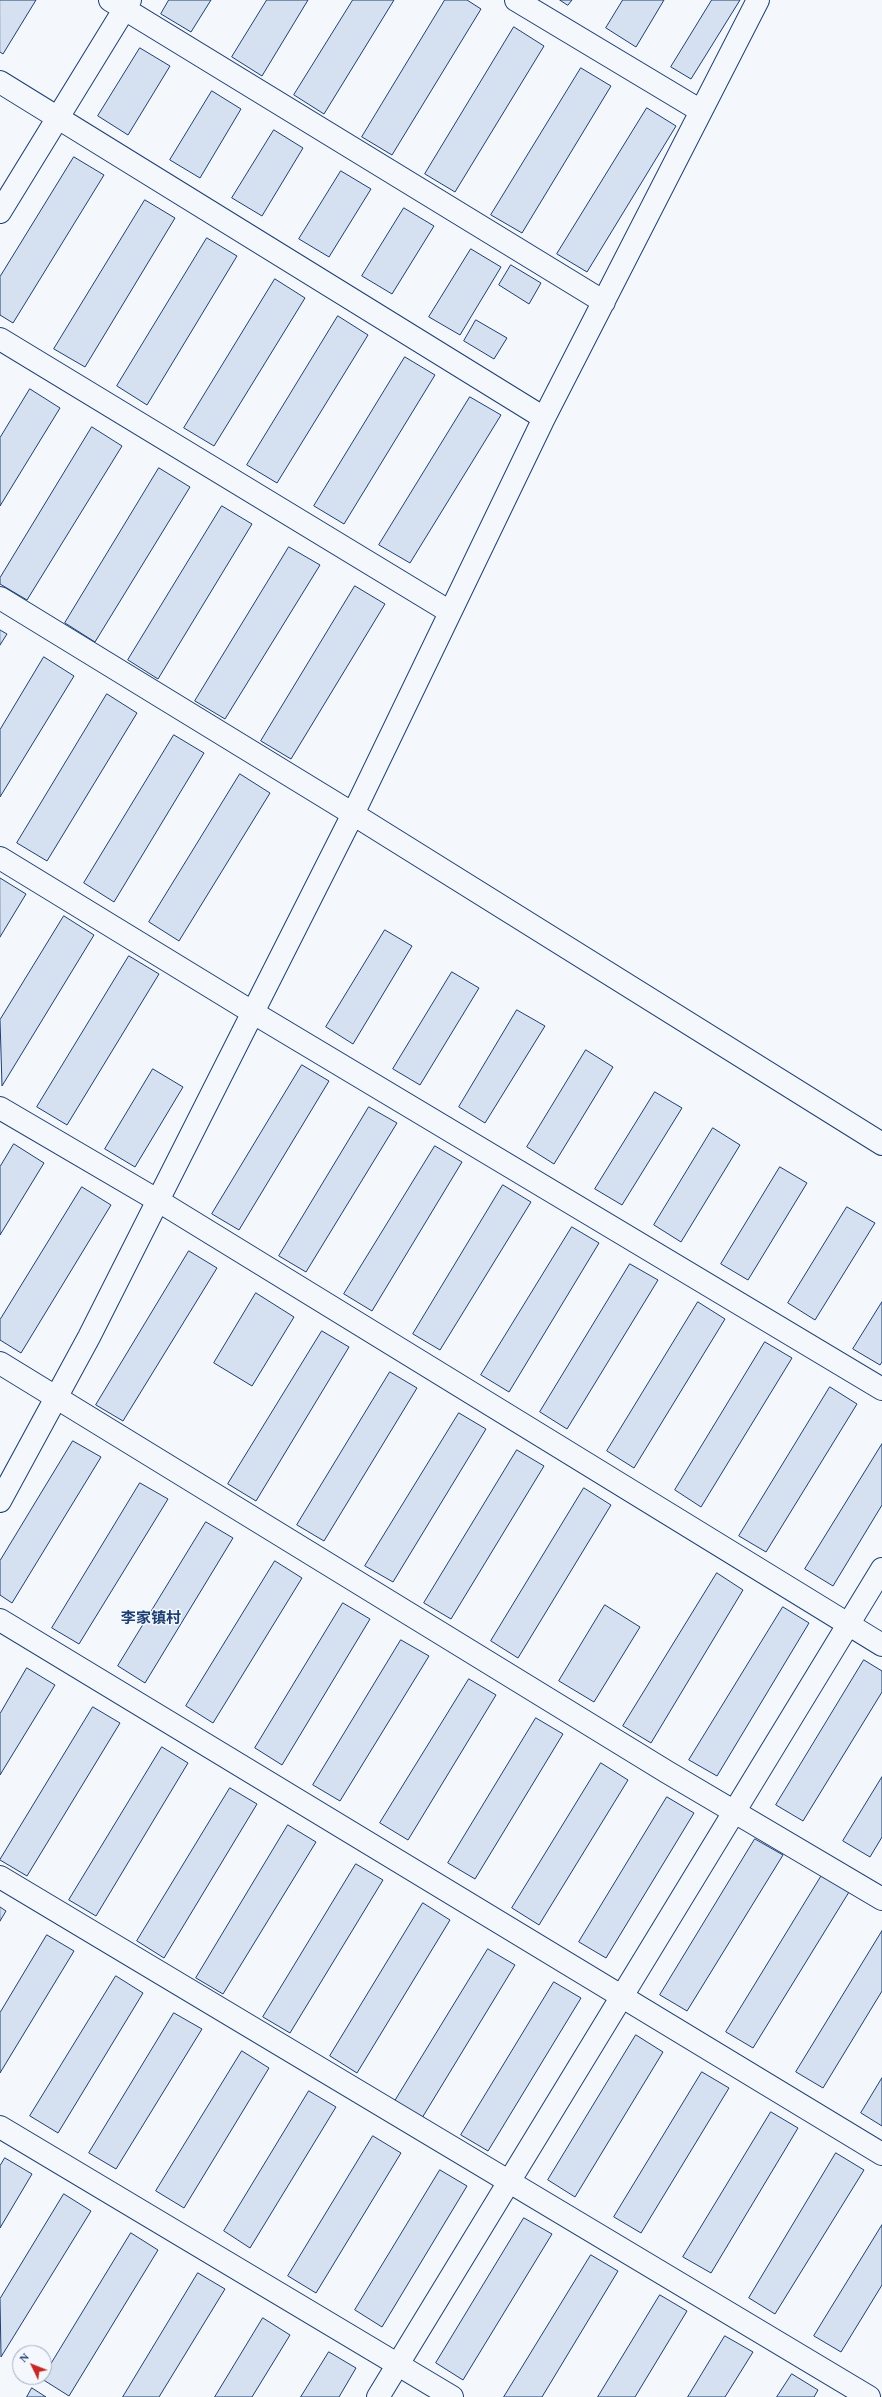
<!DOCTYPE html>
<meta charset="utf-8">
<style>
body{margin:0}
#map{position:relative;width:882px;height:2397px;overflow:hidden;background:#f4f7fb;font-family:Georgia,serif}
canvas{display:block}
.north{position:absolute;left:12px;top:2345px;width:40px;height:40px;box-sizing:border-box;background:#f4f7fb;border:1px solid #9eadc5;border-radius:50%;rotate:313deg;font-size:11px;font-weight:700;line-height:16px;text-align:center;color:#1d3f73}
.north::after{content:'';display:block;margin:auto;width:14px;height:18px;background:#c62828;clip-path:polygon(50% 0,100% 100%,50% 72%,0 100%)}
</style>
<div id="map">
<canvas width="882" height="2397"></canvas>
<div class="north">N</div>
</div>
<script>
const g = document.querySelector('canvas').getContext('2d');
g.lineJoin = 'round';
function fillPath(path, color) { g.fillStyle = color; g.fill(path, 'evenodd'); }
function trace(path, color, width, dash) { g.strokeStyle = color; g.lineWidth = width; g.lineCap = dash ? 'butt' : 'round'; g.setLineDash(dash || []); g.stroke(path); }
function drawText(font, color, halo, rows, align = 'center') {
  g.font = font + ' Georgia,"Noto Sans SC",serif'; g.lineWidth = 3; g.setLineDash([]); g.textBaseline = 'middle'; g.strokeStyle = halo; g.fillStyle = color; for (const [text, x, y, turn = 0] of rows) {
    g.save(); g.translate(x, y); g.rotate((+turn || 0) * Math.PI / 180); g.textAlign = isNaN(turn) ? turn : align; if (halo) g.strokeText(text, 0, 0); g.fillText(text, 0, 0); g.restore();
  }
}
const building = new Path2D(`
 M0,0H36L3,54L0,52Z
 M169,0H211L191,32L161,14Z
 M267,0H308L262,76L232,57Z
 M353,0H394L324,114L294,95Z
 M445,0H467L481,9L392,155L362,137Z
 M560,0H572L568,5Z
 M623,0H664L636,47L606,28Z
 M712,0H740L691,79L671,67Z
 M514,27L544,46L455,192L425,174Z
 M140,48L170,66L128,135L98,116Z
 M581,68L611,86L522,233L491,215Z
 M212,91L241,109L200,178L170,160Z
 M647,108L676,126L587,272L557,254Z
 M274,130L303,148L262,216L232,198Z
 M74,157L104,175L13,323L0,315V277Z
 M341,171L371,189L329,257L299,239Z
 M145,200L175,218L85,367L54,349Z
 M404,208L434,226L392,294L362,276Z
 M207,238L237,256L147,405L117,386Z
 M471,249L501,267L460,335L429,317Z
 M511,265L541,283L529,304L499,285Z
 M275,279L305,298L214,446L184,428Z
 M338,316L368,335L277,483L247,465Z
 M476,320L507,338L494,359L464,341Z
 M405,357L435,375L344,524L314,506Z
 M30,389L60,408L0,506V438Z
 M470,397L501,415L410,563L379,545Z
 M92,427L122,446L27,600L0,584V578Z
 M159,468L190,487L95,642L65,623Z
 M222,506L252,524L158,679L128,660Z
 M289,547L320,565L225,719L195,701Z
 M355,586L385,604L291,759L261,741Z
 M0,630L7,634L0,645Z
 M44,657L74,676L0,797V730Z
 M107,694L137,713L47,861L17,843Z
 M174,735L204,753L114,902L84,883Z
 M240,774L270,793L179,941L149,922Z
 M0,878L26,894L0,937Z
 M64,916L94,935L2,1086L0,1020Z
 M385,930L412,946L353,1044L326,1027Z
 M129,956L159,974L67,1125L37,1107Z
 M452,972L479,988L420,1085L393,1069Z
 M517,1010L545,1026L485,1123L459,1107Z
 M586,1050L613,1067L554,1164L527,1147Z
 M302,1065L329,1081L239,1230L212,1214Z
 M153,1069L183,1087L135,1167L105,1149Z
 M655,1092L682,1108L622,1205L595,1189Z
 M369,1107L397,1123L306,1272L279,1256Z
 M713,1128L740,1145L681,1242L654,1225Z
 M14,1144L44,1163L0,1235V1167Z
 M435,1146L462,1162L372,1311L344,1294Z
 M780,1167L807,1183L748,1280L721,1264Z
 M503,1185L531,1202L440,1350L413,1334Z
 M82,1187L111,1205L21,1353L0,1340V1320Z
 M847,1207L875,1223L815,1320L788,1303Z
 M572,1227L599,1243L509,1392L481,1375Z
 M189,1251L217,1268L123,1421L96,1405Z
 M630,1264L658,1280L567,1429L540,1412Z
 M256,1293L294,1317L252,1386L214,1363Z
 M698,1302L725,1319L634,1468L607,1451Z
 M882,1302V1362L880,1365L853,1349Z
 M322,1331L349,1347L256,1501L228,1484Z
 M765,1342L792,1358L701,1507L675,1490Z
 M390,1372L417,1388L324,1541L297,1525Z
 M830,1387L857,1404L766,1552L739,1536Z
 M459,1413L486,1429L393,1582L365,1566Z
 M73,1441L101,1457L12,1603L0,1595V1561Z
 M882,1444V1505L833,1586L805,1569Z
 M517,1450L544,1466L451,1619L424,1603Z
 M140,1483L168,1499L79,1644L52,1628Z
 M584,1488L611,1505L518,1658L491,1641Z
 M206,1522L233,1538L145,1683L118,1666Z
 M275,1561L302,1578L213,1723L186,1706Z
 M717,1573L743,1590L651,1743L623,1726Z
 M343,1603L370,1619L282,1765L255,1748Z
 M605,1605L640,1627L594,1702L559,1681Z
 M783,1607L809,1623L717,1776L689,1760Z
 M401,1640L429,1656L340,1801L313,1785Z
 M864,1660L882,1671V1692L803,1821L776,1805Z
 M27,1668L55,1685L0,1775V1714Z
 M469,1679L496,1695L408,1840L380,1823Z
 M93,1707L120,1723L27,1876L0,1860Z
 M536,1718L563,1734L475,1879L448,1863Z
 M162,1747L188,1763L96,1916L69,1900Z
 M601,1763L628,1780L539,1925L512,1908Z
 M882,1777V1837L870,1857L843,1841Z
 M230,1788L257,1804L164,1958L137,1941Z
 M667,1797L694,1813L606,1958L579,1942Z
 M288,1825L316,1842L223,1994L196,1978Z
 M755,1839L783,1855L687,2011L660,1995Z
 M356,1864L383,1880L290,2033L263,2017Z
 M822,1875L849,1892L753,2048L726,2032Z
 M423,1903L450,1920L357,2073L330,2056Z
 M0,1907L6,1911L0,1921Z
 M882,1931V1991L823,2088L796,2072Z
 M47,1935L74,1951L0,2073V2013Z
 M488,1949L515,1965L422,2118L395,2101Z
 M116,1976L143,1993L58,2133L30,2116Z
 M554,1982L581,1998L488,2151L461,2135Z
 M174,2013L202,2029L116,2169L89,2153Z
 M636,2035L663,2052L575,2197L548,2180Z
 M242,2051L269,2068L184,2208L156,2191Z
 M702,2072L729,2088L641,2233L614,2217Z
 M882,2078V2126L861,2113Z
 M309,2091L336,2107L250,2248L224,2231Z
 M771,2112L798,2128L711,2273L683,2257Z
 M373,2136L401,2153L316,2293L288,2276Z
 M836,2153L864,2170L775,2314L749,2298Z
 M5,2158L32,2174L0,2228V2166Z
 M440,2170L467,2186L382,2327L355,2310Z
 M64,2194L91,2211L1,2357L0,2299Z
 M524,2218L552,2234L463,2380L436,2363Z
 M882,2225V2285L841,2352L814,2336Z
 M131,2233L158,2250L69,2396L42,2379Z
 M591,2255L618,2271L542,2397H504Z
 M198,2273L225,2289L159,2397H123Z
 M660,2295L687,2311L635,2397H598Z
 M263,2318L290,2335L252,2397H215Z
 M725,2336L753,2352L725,2397H688Z
 M329,2352L356,2368L339,2397H301Z
 M792,2374L818,2390L814,2397H777Z
 M32,2388L46,2397H27Z`);
fillPath(building, '#d5e0f0');
trace(building, '#1d3f73', 1);
const minor = new Path2D(`
 M110,0L604,302
 M516,0L701,111
 M0,82L544,418
 M0,212L130,0
 M0,339L450,612
 M0,598L353,814L882,1144
 M0,858L252,1012L882,1389
 M0,1108L157,1200L882,1645
 M0,1363L667,1772L882,1899
 M0,1501L89,1337L353,814L544,418L758,0
 M0,1620L882,2154
 M0,1877L869,2397
 M0,2127L452,2397
 M378,2397L882,1569`);
trace(minor, '#1d3f73', 24);
trace(minor, '#f4f7fb', 22);
drawText('bold 15px', '#1d3f73', '#f4f7fb', [
 ["李家镇村",151,1617]
]);
</script>
